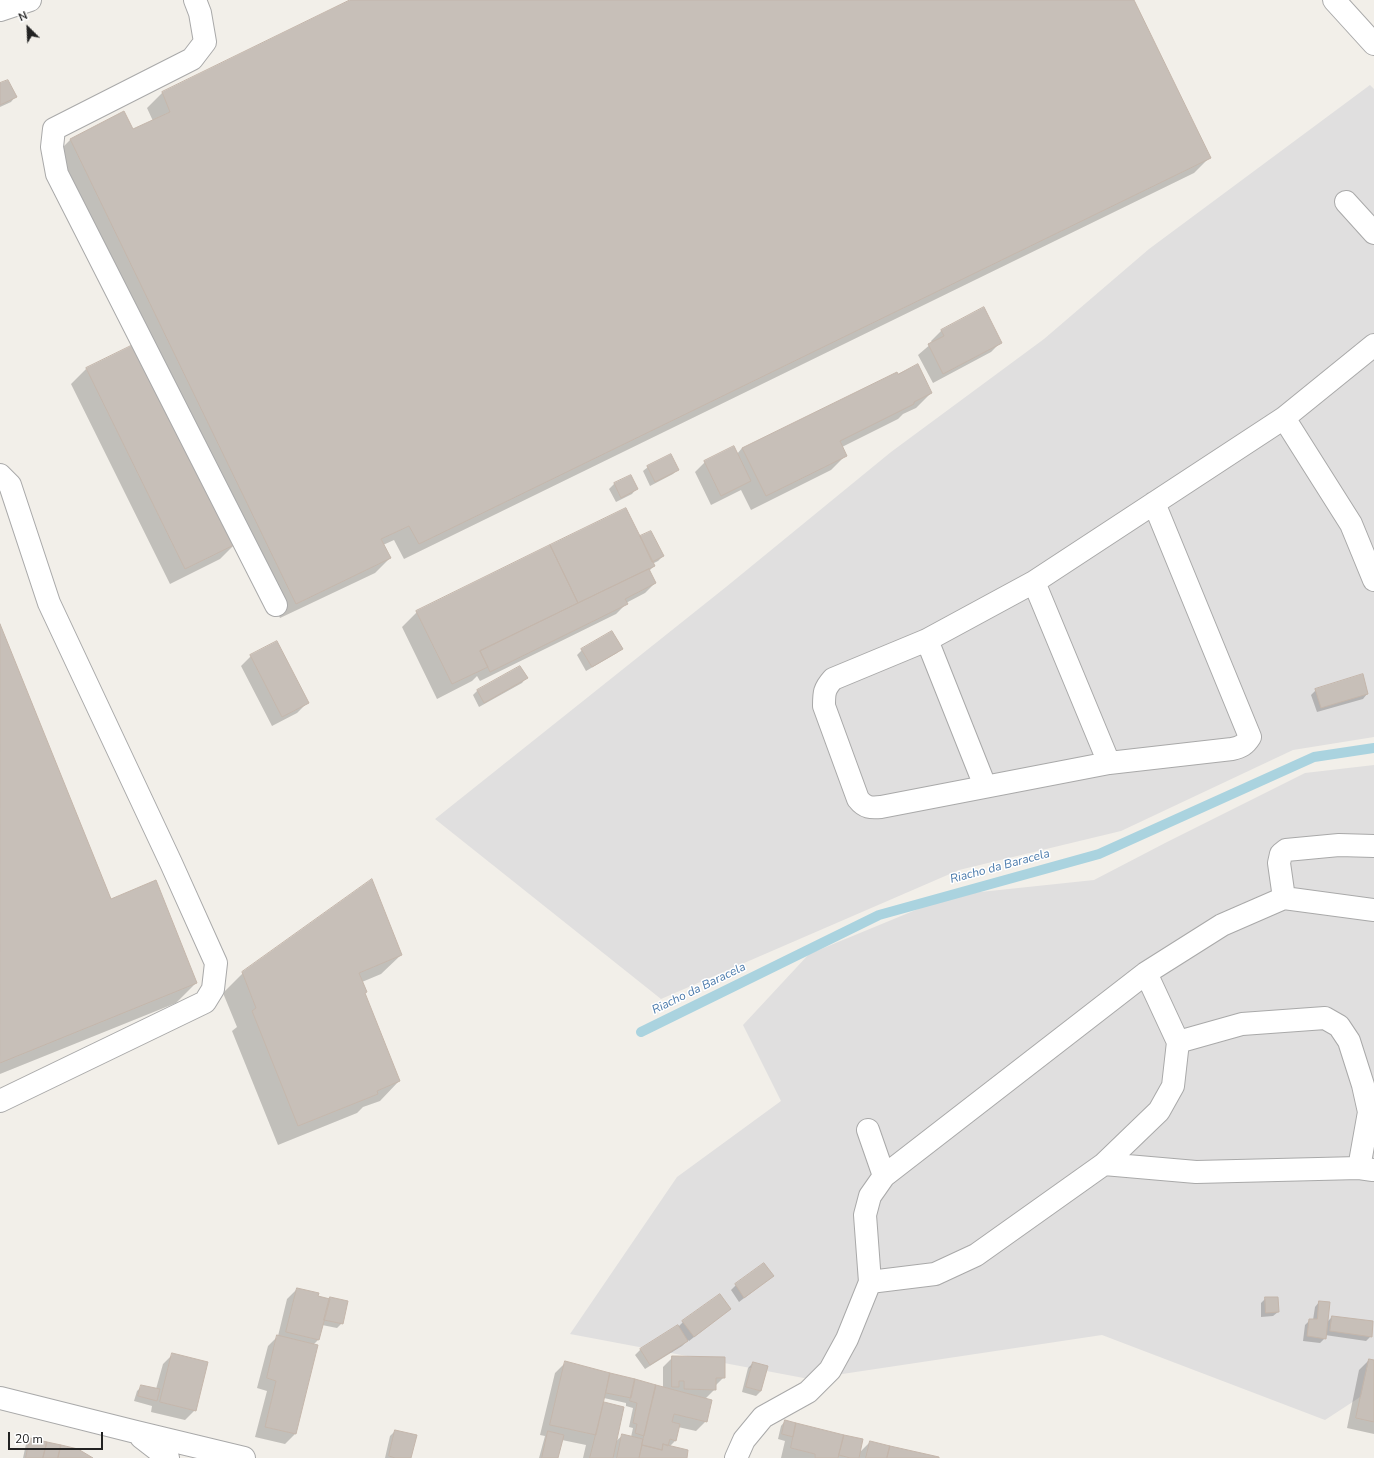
<!DOCTYPE html>
<style>
body{margin:0}
#map{position:relative;width:1374px;height:1458px;overflow:hidden;background:#f2efe9;font-family:"Nunito Sans",sans-serif}
canvas{display:block}
.north{position:absolute;left:8px;top:8px;width:40px;height:40px;-webkit-text-stroke:3px #fff;paint-order:stroke;rotate:336deg;font-size:11px;font-weight:700;line-height:16px;text-align:center;color:#222}
.north::after{content:'';display:block;margin:auto;width:14px;height:18px;background:#222;clip-path:polygon(50% 0,100% 100%,50% 72%,0 100%)}
.scale{position:absolute;left:8px;top:1432px;width:95px;height:18px;box-sizing:border-box;border:2px solid #222;border-top:0;padding-left:5px;font-size:12px;line-height:14px;white-space:nowrap;color:#222;-webkit-text-stroke:3px #fff;paint-order:stroke}
</style>
<div id="map">
<canvas width="1374" height="1458"></canvas>
<div class="north">N</div>
<div class="scale">20 m</div>
</div>
<script>
const g = document.querySelector('canvas').getContext('2d');
g.lineJoin = 'round';
function fillPath(path, color) { g.fillStyle = color; g.fill(path, 'evenodd'); }
function trace(path, color, width, dash) { g.strokeStyle = color; g.lineWidth = width; g.lineCap = dash ? 'butt' : 'round'; g.setLineDash(dash || []); g.stroke(path); }
function drawText(font, color, halo, rows, align = 'center') {
  g.font = font + ' "Nunito Sans",sans-serif'; g.lineWidth = 3; g.setLineDash([]); g.textBaseline = 'middle'; g.strokeStyle = halo; g.fillStyle = color; for (const [text, x, y, turn = 0] of rows) {
    g.save(); g.translate(x, y); g.rotate((+turn || 0) * Math.PI / 180); g.textAlign = isNaN(turn) ? turn : align; if (halo) g.strokeText(text, 0, 0); g.fillText(text, 0, 0); g.restore();
  }
}
fillPath(new Path2D(`
 M1370,85L1374,89V737L1293,750L1121,831L959,870L661,999L435,819L726,587L891,452L1044,339L1149,249Z
 M1374,765V1388L1325,1420L1102,1335L809,1379L570,1334L677,1177L781,1101L743,1025L809,954L952,895L1094,880L1167,842L1305,773Z`), '#e0dfdf');
fillPath(new Path2D(`
 M353,0H1133L1209,158L1194,173L404,559L394,540L383,545L390,558L375,573L280,618L55,155L70,140L132,130L153,121L147,108L162,93Z
 M0,85L15,97L11,102L0,107Z
 M983,309L1001,342L991,352L933,383L918,355L932,343L931,341L941,331Z
 M86,369L235,544L220,559L170,584L71,384Z
 M931,393L916,408L903,414L898,419L842,447L846,455L831,470L751,510L741,490L711,505L695,472L705,462L737,454L742,448Z
 M648,467L677,470L673,474L650,486L643,471Z
 M630,476L636,489L632,494L616,502L609,489L614,484Z
 M640,538L663,556L658,561L652,564L654,566L649,571L655,583L645,593L626,603V604L616,614L480,681L477,676L472,681L437,699L402,627L417,612Z
 M0,626L111,900L196,983L176,1003L0,1074Z
 M612,632L621,648L617,653L586,671L577,655L582,650Z
 M251,656L307,703L297,713L272,726L241,666Z
 M526,678L522,683L479,707L473,695L477,691Z
 M1316,690L1367,694L1363,699L1317,712L1311,695Z
 M401,955L381,974L362,982L364,994L399,1081L380,1101L363,1107L357,1113L278,1145L232,1031L237,1027L223,993L243,973Z
 M773,1276L739,1302L731,1290L736,1285Z
 M297,1289L316,1296L329,1299L330,1298L342,1323L337,1328L322,1325L318,1340L313,1345H317L295,1434L285,1444L255,1437L267,1391L257,1388L268,1346L278,1336L287,1299Z
 M1266,1298L1278,1312L1273,1316L1261,1317V1303Z
 M1319,1302L1326,1323L1332,1317L1371,1336L1366,1341L1325,1335V1338L1320,1343L1303,1341L1305,1325L1310,1320H1313L1315,1307Z
 M730,1309L689,1341L688,1340L682,1346L645,1369L635,1355L640,1350L678,1327L683,1322Z
 M173,1354L195,1410L185,1420L151,1412L152,1406L134,1401L137,1391L142,1386L156,1389L163,1364Z
 M673,1357L724,1377L715,1386V1389L705,1399L706,1421L696,1431L678,1427L675,1441L669,1447L686,1458H583L586,1445L562,1440L557,1458H539L545,1436L540,1435L555,1373L565,1363L654,1386L653,1389L656,1386L663,1388V1367ZM604,1398L626,1403V1406L633,1408L629,1427L633,1428L631,1437L623,1435L615,1442L623,1408L602,1403Z
 M1369,1360L1374,1361V1434L1347,1428L1359,1370Z
 M753,1363L767,1367L761,1391L756,1396L742,1392L748,1368Z
 M785,1421L841,1438L844,1436L858,1454L870,1442L938,1458H781L785,1441L778,1439L781,1426Z
 M395,1431L410,1458H385L390,1436Z
 M30,1439L91,1458H23L26,1444Z`), '#0003');
trace(new Path2D(`
 M641,1032L879,915L1099,854L1314,757L1374,748`), '#aad3df', 10);
const building = new Path2D(`
 M350,0H1134L1211,158L419,544L409,526L381,539L391,558L296,604L70,139L124,111L133,129L170,112L162,92Z
 M8,80L17,97L0,105V83Z
 M984,307L1002,343L943,374L928,344L944,336L941,330Z
 M137,343L236,544L185,569L86,368Z
 M918,364L932,393L914,402V404L840,441L847,456L766,496L742,448L897,372L898,374Z
 M734,446L751,481L721,496L704,461Z
 M671,454L679,470L655,482L647,466Z
 M631,475L638,489L621,498L614,483Z
 M626,508L655,566L578,603L550,545Z
 M651,531L664,556L652,562L640,536Z
 M550,545L578,603L480,651L488,667L452,684L416,611Z
 M649,569L656,583L625,599L628,604L490,672L480,651Z
 M0,624L111,899L156,880L197,983L0,1063Z
 M612,631L623,649L592,667L581,649Z
 M277,641L309,703L282,717L250,655Z
 M520,666L528,678L484,703L477,690Z
 M1363,674L1368,694L1321,708L1315,689Z
 M372,879L402,955L359,973L367,992L365,993L400,1081L377,1091L378,1094L298,1126L252,1011L256,1008L242,972Z
 M764,1263L774,1276L744,1298L735,1284Z
 M297,1288L319,1293L318,1296L330,1299L319,1340L286,1332Z
 M720,1294L731,1309L694,1337L682,1321Z
 M330,1297L348,1301L343,1324L324,1320Z
 M1265,1297H1278L1279,1312L1266,1313Z
 M1319,1301L1330,1302L1326,1339L1307,1336L1309,1319H1317Z
 M1332,1316L1373,1321L1372,1337L1330,1331Z
 M678,1325L688,1341L650,1365L640,1349Z
 M277,1335L318,1345L296,1434L265,1427L276,1381L267,1378Z
 M172,1353L208,1362L196,1411L160,1402Z
 M672,1356L725,1357V1378H716V1390L684,1389V1381H679V1387H672Z
 M1369,1359L1374,1360V1422L1356,1418Z
 M565,1361L610,1373L596,1435L550,1425Z
 M753,1362L768,1366L761,1391L746,1387Z
 M610,1373L635,1379L631,1398L606,1393Z
 M635,1379L656,1385L644,1436L635,1433L637,1424L633,1423L637,1403L630,1401Z
 M141,1385L160,1389L157,1401L138,1396Z
 M656,1385L712,1400L707,1422L674,1414L672,1422L680,1424L676,1441L670,1439L668,1446L663,1444L662,1450L642,1445Z
 M604,1402L624,1407L613,1458H590Z
 M785,1420L796,1423L793,1437L782,1434Z
 M796,1423L844,1435L838,1458H815V1454L791,1448Z
 M395,1430L417,1435L411,1458H395L389,1456Z
 M548,1431L564,1435L558,1458H542Z
 M622,1434L643,1439L639,1458H617Z
 M844,1435L863,1439L859,1458H850L839,1455Z
 M30,1438L47,1442L43,1458H26Z
 M870,1441L890,1446L887,1458H866Z
 M47,1442L61,1445L58,1458H43Z
 M663,1444L688,1450L687,1458H639L642,1445L662,1450Z
 M61,1445L78,1449L93,1458H58Z
 M890,1446L939,1457V1458H887Z`);
fillPath(building, '#c7bfb8');
trace(building, '#c4b6ab', 1);
const minor = new Path2D(`
 M195,0L200,13L205,42L192,59L54,129L52,147L57,174L276,605
 M1334,0L1374,44
 M0,10L30,0
 M1346,202L1374,233
 M1284,418L1351,524L1374,580
 M0,475L10,485L49,603L171,863L216,963L213,989L205,1002L0,1101
 M1154,503L1250,737C1245,745 1241,747 1232,749L1109,763L881,807C871,808 865,808 858,799L824,706C824,693 824,689 833,679L927,640L1034,582L1284,418L1374,345
 M1034,582L1109,763
 M927,640L985,786
 M1284,898L1279,863L1281,854L1286,850L1339,845L1374,846
 M1178,1042L1242,1024L1325,1018L1339,1026L1349,1041L1363,1085L1369,1112L1359,1168
 M868,1130L884,1176
 M1104,1164L1196,1172L1359,1168L1373,1170
 M870,1282L935,1274L976,1255L1104,1164L1159,1111L1173,1086L1178,1042L1146,973
 M0,1398L136,1432L244,1458
 M141,1437L168,1458
 M736,1458L744,1440L763,1417L808,1392L830,1370L847,1339L870,1282L865,1215L870,1196L884,1176L1146,973L1222,925L1284,898L1374,910`);
trace(minor, '#a9a9a9', 24);
trace(minor, '#fff', 22);
drawText('italic 12px', '#4a7aab', '#fff', [
 ["Riacho da Baracela",1000,867,-15],
 ["Riacho da Baracela",699,989,-26]
]);
</script>
